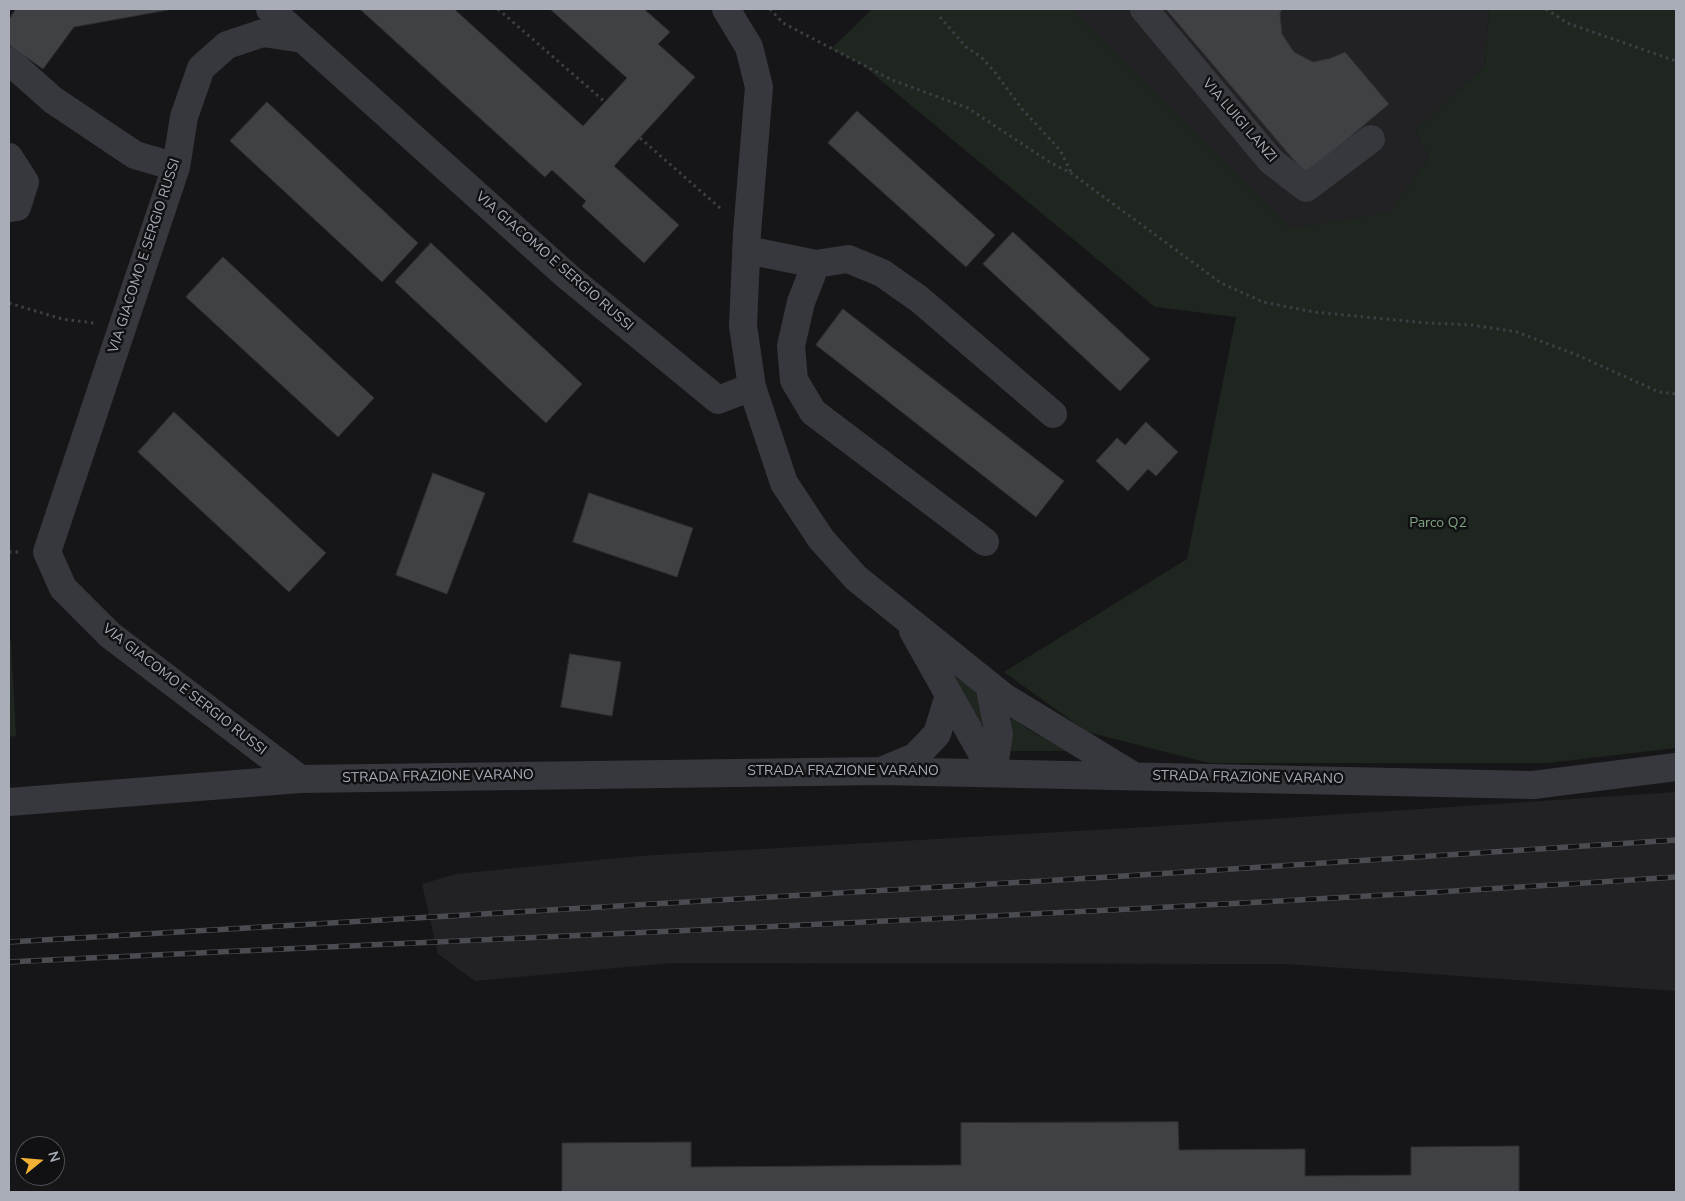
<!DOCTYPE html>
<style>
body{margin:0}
#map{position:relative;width:1685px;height:1201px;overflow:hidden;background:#161618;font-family:"Nunito Sans",sans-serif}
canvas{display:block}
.frame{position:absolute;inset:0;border:10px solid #a8adb8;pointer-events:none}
.north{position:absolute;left:15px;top:1136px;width:50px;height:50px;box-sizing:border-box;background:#111113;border:1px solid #4d4f55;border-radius:50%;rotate:73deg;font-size:14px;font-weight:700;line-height:20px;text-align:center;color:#a8adb8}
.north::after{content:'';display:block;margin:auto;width:18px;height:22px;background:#f2b134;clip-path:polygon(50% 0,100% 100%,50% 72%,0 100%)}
</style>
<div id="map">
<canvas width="1685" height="1201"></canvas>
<div class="frame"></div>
<div class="north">N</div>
</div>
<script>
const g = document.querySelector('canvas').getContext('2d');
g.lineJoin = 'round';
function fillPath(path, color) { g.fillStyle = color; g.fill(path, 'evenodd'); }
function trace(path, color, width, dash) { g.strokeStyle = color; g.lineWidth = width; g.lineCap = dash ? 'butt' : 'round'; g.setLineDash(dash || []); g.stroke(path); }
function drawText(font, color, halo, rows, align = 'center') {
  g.font = font + ' "Nunito Sans",sans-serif'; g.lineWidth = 5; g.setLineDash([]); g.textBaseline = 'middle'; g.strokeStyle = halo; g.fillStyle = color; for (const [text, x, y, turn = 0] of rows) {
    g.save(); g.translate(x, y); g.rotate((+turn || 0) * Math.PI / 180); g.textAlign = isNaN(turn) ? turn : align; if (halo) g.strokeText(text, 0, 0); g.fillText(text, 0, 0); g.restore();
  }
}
fillPath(new Path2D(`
 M1072,9H1489L1485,66L1415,131L1429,158L1388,214L1291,228Z
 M1676,792V991L1285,964L671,963L475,981L438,954L422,884L456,874L639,856L1164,826Z`), '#222225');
fillPath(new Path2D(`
 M872,9H1072L1291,228L1388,213L1429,158L1415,131L1485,66L1489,9H1676V748L1548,763H1209L1087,732L1004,672L1187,559L1236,317L1155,307L861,64L831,49Z
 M9,641H11L16,736L9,737Z
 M937,650C963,676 979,687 987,724L979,725Z
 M1011,717L1029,730L1067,751H1010Z`), '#1e261f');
const building = new Path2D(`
 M16,9H173L74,27L43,69L9,45V20Z
 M360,9H454L583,126L627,78L550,9H644L670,32L658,44L695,77L614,166L679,225L644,263L582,206L586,201L552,170L545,177Z
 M1166,9H1282L1280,14L1282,34L1294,52L1313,62L1331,58L1345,52L1389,104L1306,174Z
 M267,102L418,243L382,282L230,141Z
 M857,111L995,235L966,267L828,143Z
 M1013,232L1150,359L1120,391L983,264Z
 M431,243L582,384L546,423L395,282Z
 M223,257L374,398L338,437L186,297Z
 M843,309L1064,481L1036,517L816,345Z
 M174,412L326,553L289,592L138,452Z
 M1146,422L1178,452L1156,476L1148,469L1128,491L1096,461L1117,438L1125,445Z
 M433,473L485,493L447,594L396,575Z
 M589,493L693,528L677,577L573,542Z
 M570,654L621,662L612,716L561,707Z
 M1178,1122L1179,1150L1305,1149V1176L1411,1175V1147L1519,1146V1192H562V1143L691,1142V1167L961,1165V1123Z`);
fillPath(building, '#404145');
trace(building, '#303034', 1);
trace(new Path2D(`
 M498,9L605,102
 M770,9L783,23L892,80L968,108L1051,163L1071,173L1221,283L1263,302L1314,312L1427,323L1472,325L1517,332L1577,355L1659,392L1676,394
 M1546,9L1567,23L1676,61
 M940,17L966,47L981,57L994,71L1022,109L1060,150L1071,172
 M640,138L720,208
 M9,303L62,319L94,323
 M9,552H19`), '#3d3f44', 3, [2.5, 4]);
trace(new Path2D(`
 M270,9L303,39
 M726,9L749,47L759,87L747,233L743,326L752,387L784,483L821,539L856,578L1004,697L1132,775
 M1144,9L1271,161L1306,188L1371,139
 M9,61L53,100L135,155L176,167
 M9,157L25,182L17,207L9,208
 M747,250L816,264L848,259L882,273L919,299L1053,414
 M816,264L801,302L791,346L794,380L813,412L985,542
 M913,631L993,773
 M989,685L999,734L993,773
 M886,769L915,757L937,734L949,695
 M300,779L110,635L63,588L47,552L176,167L184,117L201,68L227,45L263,33L303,39L567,276L718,400L752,387
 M9,802L300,779L882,771L1533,785L1676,767`), '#37383d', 28);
const rail = new Path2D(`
 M9,942L1109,877L1676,840
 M9,962C565,935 1121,914 1676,877`);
trace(rail, '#4a4c52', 5.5);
trace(rail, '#111113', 4, [11]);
drawText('14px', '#a8adb8', '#111113', [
 ["VIA LUIGI LANZI",1239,121,49],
 ["VIA GIACOMO E SERGIO RUSSI",145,256,-72],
 ["VIA GIACOMO E SERGIO RUSSI",554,262,41],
 ["VIA GIACOMO E SERGIO RUSSI",184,690,38],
 ["STRADA FRAZIONE VARANO",843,772],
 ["STRADA FRAZIONE VARANO",438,777,-1],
 ["STRADA FRAZIONE VARANO",1248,778,1]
]);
drawText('14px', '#7fa381', '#111113', [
 ["Parco Q2",1438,524]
]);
</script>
